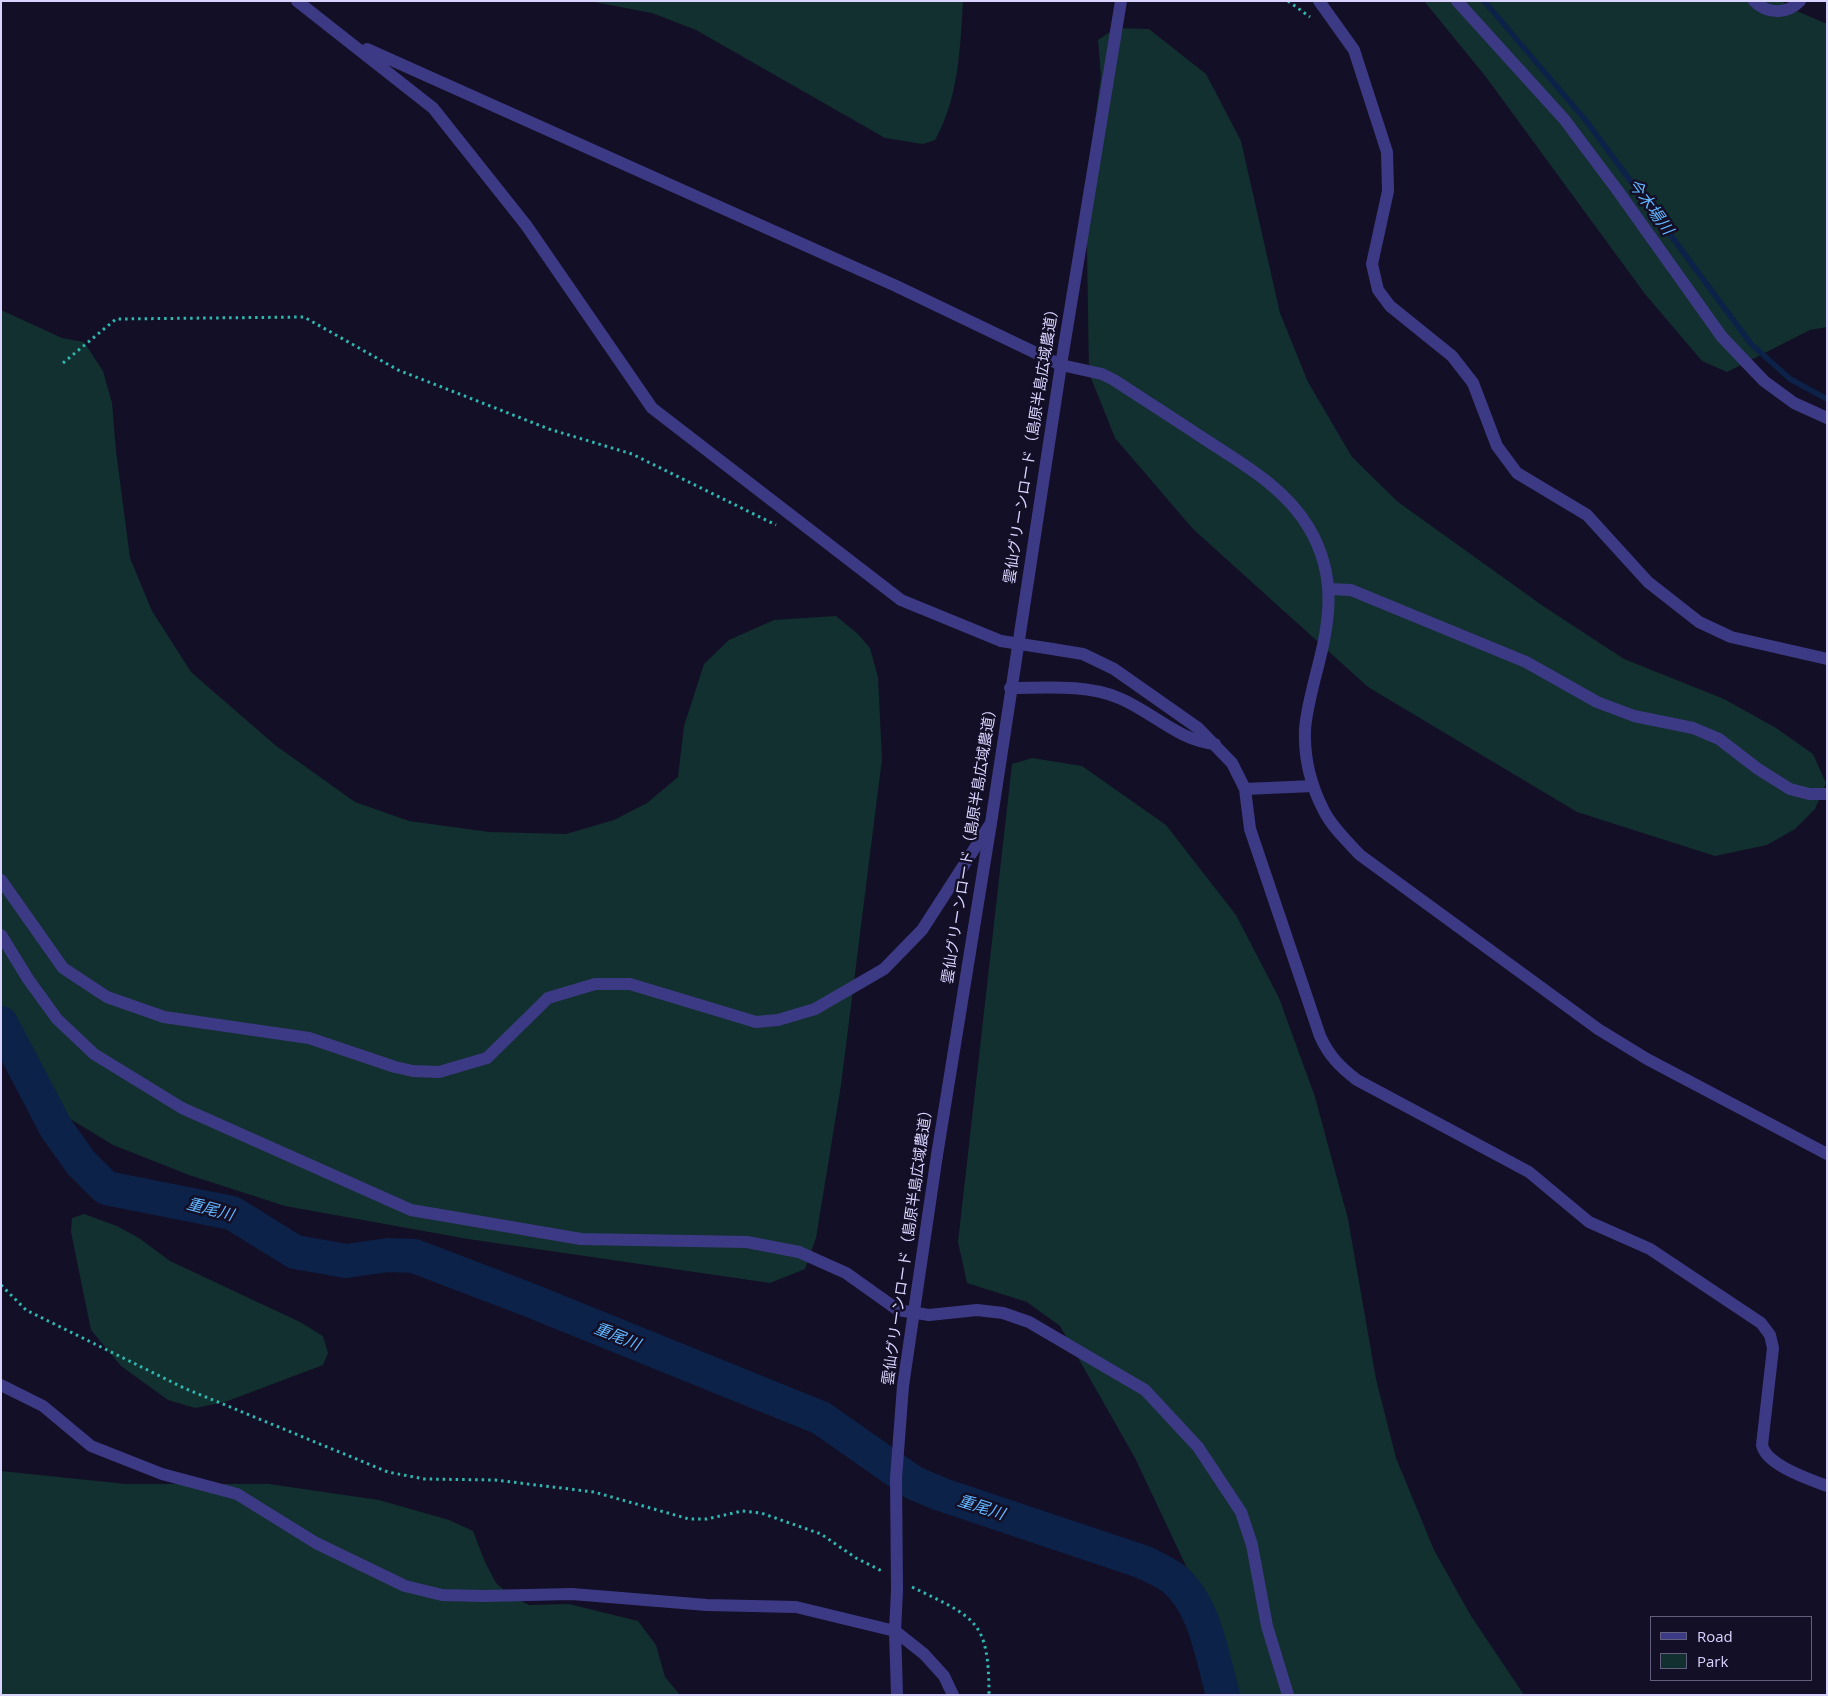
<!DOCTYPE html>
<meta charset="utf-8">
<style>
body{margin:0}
#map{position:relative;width:1828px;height:1696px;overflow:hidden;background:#130f26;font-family:"Open Sans",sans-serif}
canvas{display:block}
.frame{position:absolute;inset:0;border:2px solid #d9d4ff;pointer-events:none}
.legend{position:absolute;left:1650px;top:1616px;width:162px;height:65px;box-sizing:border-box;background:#130f26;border:1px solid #625e7d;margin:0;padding:6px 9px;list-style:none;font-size:15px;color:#d9d4ff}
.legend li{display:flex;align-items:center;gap:10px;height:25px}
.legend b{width:25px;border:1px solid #625e7d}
</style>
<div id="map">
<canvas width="1828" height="1696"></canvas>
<div class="frame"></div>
<ul class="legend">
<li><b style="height:6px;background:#3d3a85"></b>Road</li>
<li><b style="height:14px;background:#12302f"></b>Park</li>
</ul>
</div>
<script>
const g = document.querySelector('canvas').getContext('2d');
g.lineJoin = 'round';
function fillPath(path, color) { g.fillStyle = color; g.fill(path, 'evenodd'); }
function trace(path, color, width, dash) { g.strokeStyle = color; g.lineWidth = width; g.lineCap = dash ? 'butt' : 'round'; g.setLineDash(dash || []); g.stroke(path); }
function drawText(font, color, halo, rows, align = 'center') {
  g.font = font + ' "Open Sans","Noto Sans JP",sans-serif'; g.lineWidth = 5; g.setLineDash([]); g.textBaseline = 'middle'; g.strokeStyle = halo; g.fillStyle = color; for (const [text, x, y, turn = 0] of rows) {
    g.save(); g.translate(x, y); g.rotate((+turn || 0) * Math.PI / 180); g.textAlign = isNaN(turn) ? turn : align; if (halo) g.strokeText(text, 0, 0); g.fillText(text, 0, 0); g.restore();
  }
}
fillPath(new Path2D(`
 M589,1H963C960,49 959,97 935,140L923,144L885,138L696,30L652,13Z
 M1424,1H1781L1797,11L1827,24V327L1810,330L1727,372L1702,361L1645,294L1486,77Z
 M1116,28L1149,29L1206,74L1241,141L1280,313L1308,382L1352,457L1398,502L1543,606L1624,659L1724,699L1776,728L1813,754L1826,783L1815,809L1795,829L1767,845L1715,856L1577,812L1368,687L1193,529L1115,438L1089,373L1086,187L1101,76L1098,40Z
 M1,310L62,338L84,342L103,371L112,403L116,451L130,558L152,611L191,672L275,745L355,802L409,821L489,832L566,834L614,820L647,803L678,777L684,726L704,664L729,640L774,620L836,616L858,634L870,648L878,677L882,759L841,1085L816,1238L805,1269L770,1283L468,1239L285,1206L189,1175L113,1145L67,1117L25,1059L1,1008Z
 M1032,758L1082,766L1166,825L1236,915L1279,998L1315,1097L1348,1219L1376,1379L1396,1458L1434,1550L1471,1616L1524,1695H1236L1203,1602L1135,1458L1060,1326L1027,1302L967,1283L958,1242L1012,764Z
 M84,1214L117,1226L139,1238L170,1261L300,1322L323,1336L328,1353L323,1365L225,1402L195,1408L168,1400L121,1366L91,1330L71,1232L72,1218Z
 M1,1471L126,1484H269L379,1500L449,1520L473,1531L485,1562L496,1583L510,1595L529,1605L569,1604L638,1621L656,1645L665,1677L680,1695H1Z`), '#12302f');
trace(new Path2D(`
 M1484,1L1587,122L1751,344L1790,379L1827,399`), '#0c2248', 5.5);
trace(new Path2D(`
 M1,1023L56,1128L81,1163L106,1188L232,1213L295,1252L346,1261L388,1255L414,1256L527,1299L821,1418L914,1483L940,1494L1143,1562C1153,1567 1165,1572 1174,1579C1206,1606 1212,1657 1223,1695`), '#0c2248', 34);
trace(new Path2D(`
 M1288,1L1310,17
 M63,363L116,319L304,317L398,370L549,429L632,454L776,525
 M1,1285L26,1310L184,1388L388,1472L424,1479L495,1480L594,1492L689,1519H707L742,1511L761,1513L821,1534L856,1558L882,1571
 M912,1587C975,1618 989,1619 989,1695`), '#2fb8b0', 3, [2.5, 4]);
trace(new Path2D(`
 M297,1L433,108L526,225L652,408L901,600L1001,641
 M1319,1L1354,50L1387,152L1388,191L1372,264L1378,290L1390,306L1452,356L1473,383L1497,446L1517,473L1587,515L1648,582L1699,622L1731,637L1827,659
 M1457,1L1564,119L1618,191L1722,337L1764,381L1794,403L1827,418
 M1754,1C1767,14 1787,15 1800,1
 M367,49L896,286L1061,365
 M1329,589L1351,590L1526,662L1597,702L1634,716L1693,728L1719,739L1758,769L1790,789L1809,794H1827
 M1046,648L1083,654L1114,669L1198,728L1232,763L1245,789L1250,829L1320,1036C1329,1056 1340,1067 1357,1080L1529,1172L1589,1222L1650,1249L1761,1323L1770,1335L1773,1348L1762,1445C1766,1465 1809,1479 1827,1486
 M1010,688C1045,688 1086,684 1119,698C1153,712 1177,740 1215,744
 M1245,789L1313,786
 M1,880L63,968L107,997L164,1017L309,1038L395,1067L413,1071L439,1072L487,1058L548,998L595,984H630L756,1022L778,1020L815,1009L884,969L922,930L991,823
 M1,935L28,979L57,1019L94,1054L182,1108L411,1210L581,1239L747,1242L799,1252L846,1273L898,1310L929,1315L977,1310L1003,1313L1029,1322L1145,1390L1198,1447L1241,1512L1252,1545L1267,1626L1288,1695
 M1,1385L43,1406L91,1446L162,1474L237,1494L316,1543L405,1586L442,1595L484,1596L572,1594L707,1605L796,1607L895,1631L924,1654L944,1676L953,1695`), '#3d3a85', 12);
trace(new Path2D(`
 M1061,365L1102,374L1114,380C1143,399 1173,418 1203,438C1241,463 1285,487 1309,528C1339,579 1329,625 1315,678C1311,695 1306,713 1305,730C1304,758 1311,786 1324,811C1332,827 1347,841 1360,855L1598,1029L1647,1059L1827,1154
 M937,1155L991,823L1061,365L1121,1
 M897,1590L895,1631L897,1695`), '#3d3a85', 12);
trace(new Path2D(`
 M1001,641L1046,648`), '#3d3a85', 12);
trace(new Path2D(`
 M897,1590L896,1478L903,1386L937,1155`), '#3d3a85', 12);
drawText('15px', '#d9d4ff', '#130f26', [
 ["雲仙グリーンロード（島原半島広域農道）",1032,443,-81],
 ["雲仙グリーンロード（島原半島広域農道）",970,843,-81],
 ["雲仙グリーンロード（島原半島広域農道）",908,1244,-82]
]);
drawText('italic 16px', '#62b6ff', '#130f26', [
 ["今木場川",1650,207,54],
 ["重尾川",210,1210,15],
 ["重尾川",617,1337,22],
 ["重尾川",981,1508,18]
]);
</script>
